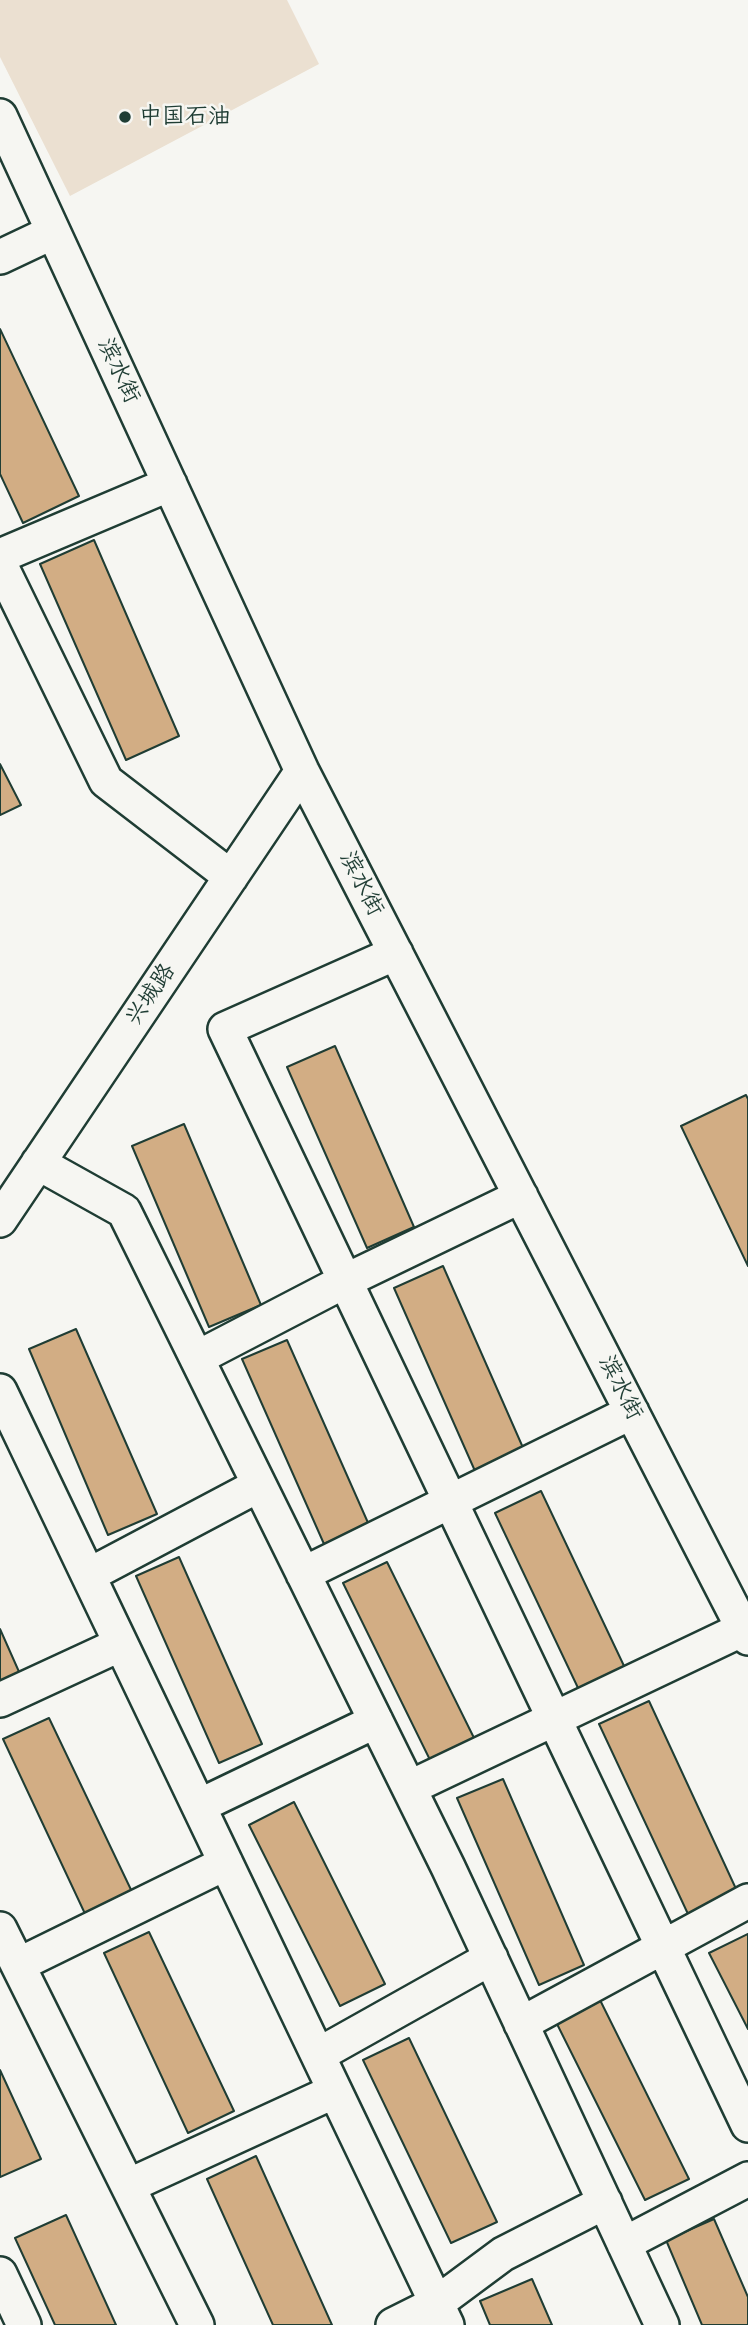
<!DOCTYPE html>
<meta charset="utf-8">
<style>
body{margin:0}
canvas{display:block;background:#f6f6f2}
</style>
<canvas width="748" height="2325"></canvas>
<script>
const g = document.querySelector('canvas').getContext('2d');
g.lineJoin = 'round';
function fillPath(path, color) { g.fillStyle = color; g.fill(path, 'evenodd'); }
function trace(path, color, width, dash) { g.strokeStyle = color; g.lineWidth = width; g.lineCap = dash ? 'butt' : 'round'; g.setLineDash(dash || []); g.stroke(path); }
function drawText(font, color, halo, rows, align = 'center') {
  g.font = font + ' Pangolin,"LXGW WenKai TC",sans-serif'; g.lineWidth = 5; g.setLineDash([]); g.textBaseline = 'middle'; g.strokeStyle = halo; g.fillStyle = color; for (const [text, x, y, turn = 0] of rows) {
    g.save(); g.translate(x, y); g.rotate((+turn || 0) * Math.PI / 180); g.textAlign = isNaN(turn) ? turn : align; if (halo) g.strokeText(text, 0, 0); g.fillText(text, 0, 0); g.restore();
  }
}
fillPath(new Path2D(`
 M0,0H287L319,64L70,196L0,57Z`), '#ebe0d1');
const building = new Path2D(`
 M0,329L79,496L23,523L0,474Z
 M94,540L179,736L126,760L40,564Z
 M0,764L21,805L0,815Z
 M335,1046L414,1227L367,1248L287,1067Z
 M746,1095L748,1099V1266L681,1126Z
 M184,1124L261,1305L209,1327L132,1146Z
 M443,1266L524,1450L475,1471L394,1288Z
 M76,1329L157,1514L108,1535L29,1349Z
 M287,1340L369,1525L324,1544L242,1359Z
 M541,1491L625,1668L579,1690L495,1513Z
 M179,1557L262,1744L219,1763L136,1576Z
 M387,1562L477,1744L433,1766L343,1583Z
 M0,1629L20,1674L0,1683Z
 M649,1701L737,1891L688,1914L599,1724Z
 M49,1718L134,1896L87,1918L3,1739Z
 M503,1779L584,1965L539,1985L457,1798Z
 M294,1802L385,1984L340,2006L249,1825Z
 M149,1932L234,2111L188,2133L104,1953Z
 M748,1934V2029L709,1953Z
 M600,2000L689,2179L645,2200L556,2022Z
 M409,2038L497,2222L451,2243L363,2060Z
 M0,2070L41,2159L0,2177Z
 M256,2156L332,2325H273L207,2179Z
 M66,2215L116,2325H55L15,2238Z
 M714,2219L748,2297V2325H702L666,2240Z
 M532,2279L552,2325H490L480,2301Z`);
fillPath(building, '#d2ad84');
trace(building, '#1f3d34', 2);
const minor = new Path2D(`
 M0,116L302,771L748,1638
 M0,257L53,232
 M0,556L170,484
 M0,564L106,781L231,877
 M396,953L225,1029L748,2125
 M38,1163L124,1211L448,1867L662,2325
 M0,1220L302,771
 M197,1358L345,1281L521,1196
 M0,1391L447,2325
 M303,1574L632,1412
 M89,1575L259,1485
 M0,1700L121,1644
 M409,1788L743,1629
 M199,1806L376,1721
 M0,1929L197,2325
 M18,1965L226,1863
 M521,2024L748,1901
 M318,2055L491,1958
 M128,2186L335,2091
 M624,2244L748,2179
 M0,2274L24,2325
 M393,2325L437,2303L503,2254L605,2202`);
trace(minor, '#1f3d34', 38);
trace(minor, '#f6f6f2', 33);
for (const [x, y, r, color] of [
 [125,117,7,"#1f3d34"]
]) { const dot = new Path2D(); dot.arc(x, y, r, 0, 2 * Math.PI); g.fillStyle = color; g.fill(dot); trace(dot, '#f6f6f2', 2.5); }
drawText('23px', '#1f3d34', '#f6f6f2', [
 ["中国石油",139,117]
], 'left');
drawText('23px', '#1f3d34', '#f6f6f2', [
 ["滨水街",118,371,65],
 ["滨水街",361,884,63],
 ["兴城路",151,995,-56],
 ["滨水街",620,1388,63]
]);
</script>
